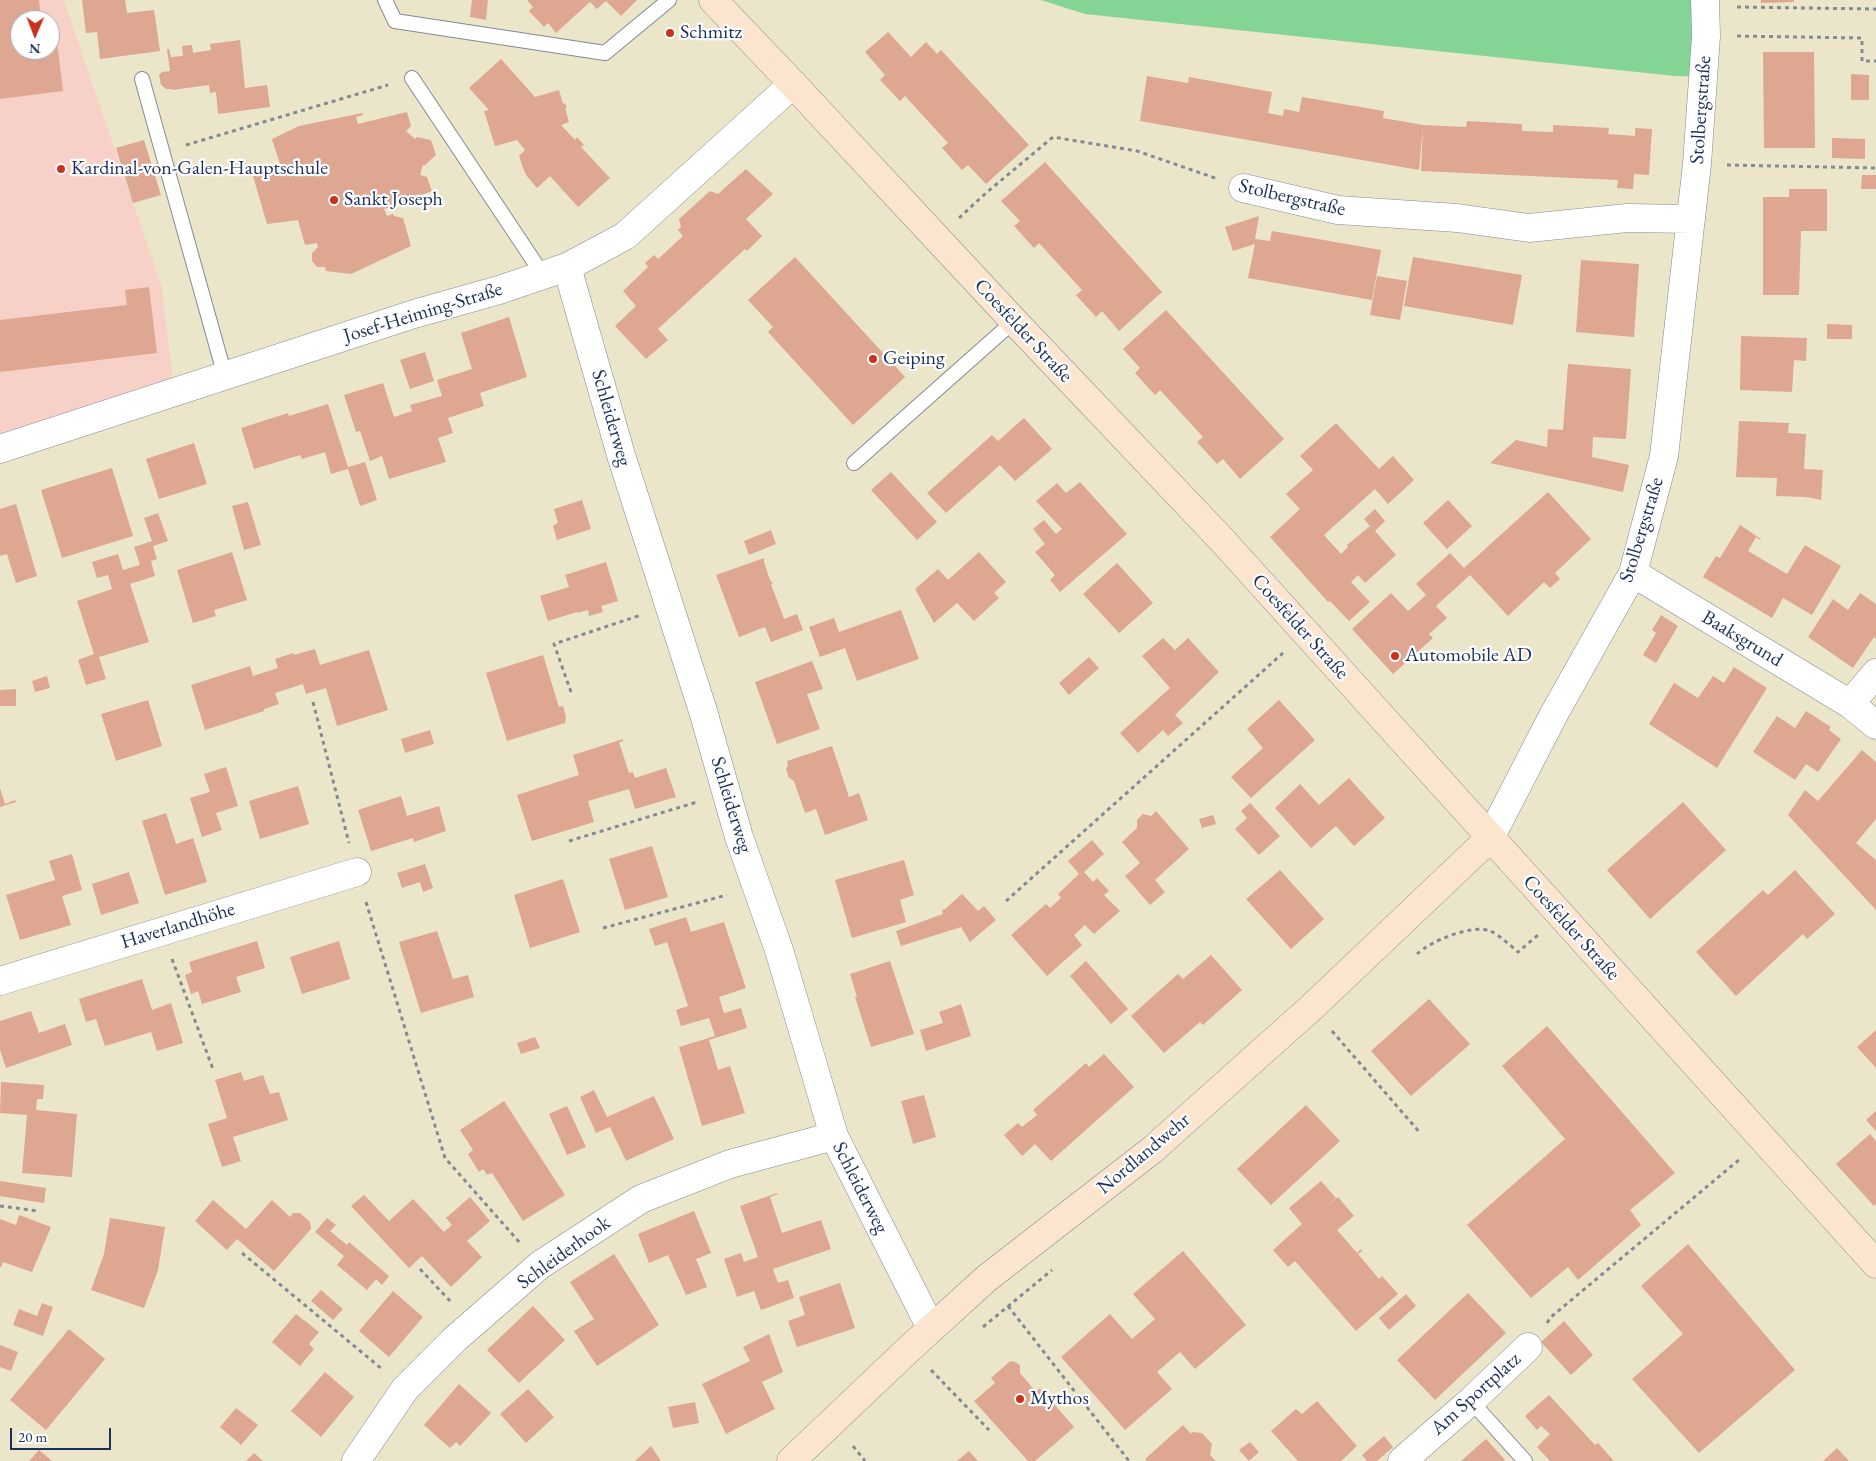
<!DOCTYPE html>
<meta charset="utf-8">
<style>
body{margin:0}
#map{position:relative;width:1876px;height:1461px;overflow:hidden;background:#ebe6c9;font-family:"EB Garamond",serif}
canvas{display:block}
.north{position:absolute;left:10px;top:10px;width:50px;height:50px;box-sizing:border-box;background:#fff;border:1px solid #a4acbf;border-radius:50%;rotate:181deg;font-size:14px;font-weight:700;line-height:20px;text-align:center;color:#1b2f5e}
.north::after{content:'';display:block;margin:auto;width:18px;height:22px;background:#c8321e;clip-path:polygon(50% 0,100% 100%,50% 72%,0 100%)}
.scale{position:absolute;left:10px;top:1428px;width:101px;height:22px;box-sizing:border-box;border:2px solid #1b2f5e;border-top:0;padding-left:6px;font-size:15px;line-height:18px;white-space:nowrap;color:#1b2f5e;-webkit-text-stroke:4px #fff;paint-order:stroke}
</style>
<div id="map">
<canvas width="1876" height="1461"></canvas>
<div class="north">N</div>
<div class="scale">20 m</div>
</div>
<script>
const g = document.querySelector('canvas').getContext('2d');
g.lineJoin = 'round';
function fillPath(path, color) { g.fillStyle = color; g.fill(path, 'evenodd'); }
function trace(path, color, width, dash) { g.strokeStyle = color; g.lineWidth = width; g.lineCap = dash ? 'butt' : 'round'; g.setLineDash(dash || []); g.stroke(path); }
function drawText(font, color, halo, rows, align = 'center') {
  g.font = font + ' "EB Garamond",serif'; g.lineWidth = 4.5; g.setLineDash([]); g.textBaseline = 'middle'; g.strokeStyle = halo; g.fillStyle = color; for (const [text, x, y, turn = 0] of rows) {
    g.save(); g.translate(x, y); g.rotate((+turn || 0) * Math.PI / 180); g.textAlign = isNaN(turn) ? turn : align; if (halo) g.strokeText(text, 0, 0); g.fillText(text, 0, 0); g.restore();
  }
}
fillPath(new Path2D(`
 M0,0H64L162,288L173,381L0,438ZM20,20H50V50H20Z`), '#f7d1c8');
fillPath(new Path2D(`
 M1041,0H1705L1704,77L1675,76L1085,14Z`), '#83d495');
fillPath(new Path2D(`
 M0,0H39L41,20H20V50H50V26L55,25L63,91L0,99Z
 M82,0H125L127,13L154,10L160,51L100,59L97,32L86,33Z
 M472,0H488L486,20L470,17Z
 M527,0H637L621,16L606,1L597,9L590,2L556,33L548,23L544,27L529,11L533,7Z
 M1761,0H1794V2L1761,3Z
 M888,32L911,57L926,42L937,54L941,50L1029,145L986,184L968,165L962,170L942,148L948,143L905,96L900,101L880,80L885,75L865,52Z
 M240,40L245,88L267,85L270,107L218,114L216,92L210,93L209,85L172,90V89H166L161,85L159,75L162,72L170,71L167,49H169L171,57L183,56L182,46L192,45L193,53L211,50L210,44Z
 M1763,52H1814L1815,148H1764Z
 M501,59L535,97L559,90L563,104L565,103L567,108H565L569,122L561,125L575,140L577,137L584,145L581,147L610,178L578,207L550,176L537,188L526,175L522,165L519,156L525,150L517,140L495,146L484,111L489,110L469,88Z
 M1851,74L1869,75V100H1851Z
 M1147,76L1188,83L1189,77L1272,92L1268,113L1283,116L1284,109L1299,112L1302,97L1384,111L1383,118L1423,125L1419,170L1140,121Z
 M407,112L411,126L406,131L415,139L417,137L431,140L436,155L425,165H423L420,175L427,177L432,191L384,209L387,216L393,214L394,216L403,218L411,246L351,274L326,271L325,267H317L312,261V253L318,247L317,243L305,245L298,220L267,224L253,176L280,164L272,139L299,126L362,113L363,115L356,117L358,124Z
 M1467,121L1522,124V131L1553,132V125L1609,128L1608,134L1635,136V128L1652,129L1649,175L1634,174L1633,189L1617,188L1618,180L1421,171L1423,125L1466,127Z
 M1832,138L1865,139V159L1832,158Z
 M144,140L161,195L133,203L116,148Z
 M1045,162L1162,292L1119,331L1102,311L1096,317L1076,295L1082,290L1039,243L1034,248L1014,226L1020,221L1001,201Z
 M746,169L773,194L746,219L762,236L747,251L745,249L658,329L668,340L646,359L615,326L636,306L623,291L648,267L645,263L654,255L658,259L683,236L678,230L681,227L679,219L710,191L718,194Z
 M1862,175H1876V189H1861Z
 M1789,189H1827V231H1801L1799,295H1763V197H1789Z
 M1259,216L1255,239L1270,241L1272,231L1381,250L1372,300L1248,278L1255,244L1233,251L1225,227Z
 M795,257L905,377L853,425L768,332L773,327L748,300Z
 M1413,257L1522,275L1513,325L1404,306Z
 M1581,260L1639,264L1634,337L1576,332Z
 M1377,276L1407,281L1400,320L1370,315Z
 M149,287L157,353L0,372V320L127,305L125,290Z
 M1166,310L1284,439L1240,479L1223,459L1217,464L1197,442L1203,437L1160,390L1155,395L1135,373L1140,368L1123,349Z
 M509,317L527,377L480,393L484,406L448,418L453,433L438,438L446,462L389,479L382,456L370,461L360,431L356,432L344,395L383,383L394,417L412,411L410,405L442,396L437,380L472,369L461,333Z
 M1827,324L1852,325V339H1827Z
 M1741,336L1807,338L1806,361L1794,360L1792,392L1740,390Z
 M425,352L434,381L410,389L400,360Z
 M1568,364L1631,369L1626,439L1593,437L1592,457L1629,465L1623,492L1490,463L1516,440L1547,447L1548,429L1563,430Z
 M328,404L348,467L365,462L377,500L360,506L348,469L331,474L325,452L302,459L300,455L254,469L241,428L288,413L289,416Z
 M1024,418L1052,449L1015,481L1000,465L946,513L927,493L992,435L998,441Z
 M1739,421L1789,423L1788,433L1806,434L1804,469L1823,470L1821,500L1806,497L1776,496L1777,478L1736,477Z
 M1336,423L1379,469L1393,456L1414,480L1388,504L1375,489L1324,535L1341,554L1348,547L1347,545L1370,526L1364,519L1375,509L1385,521L1375,531L1396,555L1365,583L1358,575L1351,582L1370,602L1349,621L1330,601L1328,602L1270,537L1300,509L1286,494L1313,470L1300,456Z
 M194,443L207,484L159,499L146,459Z
 M112,468L133,536L62,558L41,490Z
 M891,472L937,522L917,540L871,490Z
 M1080,482L1127,534L1060,592L1050,580L1055,575L1035,552L1045,544L1033,529L1044,520L1056,534L1062,529L1036,501L1057,483L1066,493Z
 M1548,492L1591,539L1555,573L1560,579L1550,588L1544,582L1508,616L1470,575L1436,606L1447,618L1429,634L1433,638L1393,674L1352,629L1391,593L1408,611L1426,595L1416,584L1450,553L1464,568Z
 M582,500L591,529L557,540L553,526L558,523L554,509Z
 M1448,500L1472,526L1447,549L1423,523Z
 M248,502L261,545L244,550L232,506Z
 M16,504L37,576L16,583L7,554L0,556V509Z
 M158,513L168,541L153,546L157,559L151,561L155,576L130,584L149,642L99,657L106,679L86,685L78,660L94,654L77,601L112,589L108,575L97,578L92,562L118,554L123,570L140,565L134,547L152,541L144,518Z
 M1740,525L1761,539L1760,540L1756,537L1748,551L1787,574L1805,545L1841,566L1812,615L1783,598L1772,618L1703,577L1716,556L1720,558Z
 M771,530L776,544L749,555L744,541Z
 M232,552L247,600L214,610L216,616L193,623L177,570Z
 M979,552L1006,582L994,593L999,598L974,621L957,603L934,623L915,589L938,569L948,580Z
 M764,558V562L770,580L773,583L771,584L784,619L797,614L803,630L771,642L765,627L739,637L716,575Z
 M606,562L618,601L601,606L603,612L589,616L588,610L577,613V612L548,621L540,596L569,587L565,575Z
 M1117,563L1153,603L1119,633L1083,594Z
 M1860,593L1876,604V639L1874,637L1853,668L1808,637L1833,599L1848,610Z
 M901,610L919,659L857,681L845,648L820,657L809,627L834,618L839,632Z
 M1661,615L1678,626L1656,663L1643,655L1656,633L1652,630Z
 M1163,638L1175,650L1188,638L1219,672L1175,715L1183,723L1168,736L1163,730L1138,753L1120,733L1170,688L1142,656Z
 M315,649L320,665L369,650L388,710L337,726L326,688L306,694L303,684L275,693L279,704L264,709V711L205,730L191,685L250,666L253,676L278,668L275,659L293,653L294,655Z
 M543,655L559,707L563,706L566,717L565,723L507,741L486,673Z
 M1089,657L1099,668L1069,695L1059,683Z
 M812,661L823,689L807,694L820,729L777,744L755,682Z
 M1734,667L1767,688L1717,768L1649,724L1674,683L1698,698L1713,676L1724,683Z
 M47,676L50,688L35,692L32,681Z
 M16,689V706H0V690Z
 M148,700L162,746L116,761L101,714Z
 M1279,700L1315,740L1251,798L1231,777L1263,748L1247,729Z
 M1806,711L1831,727L1829,730L1841,739L1818,772L1806,764L1795,780L1753,752L1777,716L1795,728Z
 M430,730L434,744L405,753L401,739Z
 M623,739V741L619,742L629,773L633,772L635,778L666,768L676,797L635,809L629,789L588,801L594,822L532,841L517,795L579,775L573,755Z
 M832,746L849,797L859,793L868,820L825,835L816,809L805,813L794,781L789,778L786,769L788,764L787,761Z
 M1862,750L1876,762V819L1856,843L1876,860V910L1788,815L1805,790L1818,801Z
 M226,767L238,806L216,813L222,830L202,837L190,798L210,792L204,774Z
 M1349,778L1385,818L1354,846L1336,826L1311,848L1275,808L1300,784L1319,805Z
 M298,786L309,824L260,839L249,801Z
 M0,788L5,804L15,800L16,802L0,807Z
 M401,796L407,816L439,806L446,831L414,842L413,838L371,851L358,810Z
 M1683,802L1726,850L1650,919L1607,870Z
 M1250,803L1280,836L1259,855L1235,829L1247,818L1241,811Z
 M1156,811L1189,849L1155,880L1165,892L1150,905L1125,876L1140,863L1122,842L1137,828V820L1143,814L1151,816Z
 M166,813L176,844L193,838L207,882L165,895L142,821Z
 M1213,815L1216,824L1202,828L1199,819Z
 M1092,840L1104,854L1084,872L1093,882L1097,878L1109,891L1104,895L1120,911L1094,934L1085,925L1074,935L1082,945L1047,976L1011,935L1046,904L1050,908L1061,898L1058,894L1079,874L1068,861Z
 M652,846L668,897L625,910L609,859Z
 M72,854L82,890L62,896L71,925L20,940L6,895L55,880L49,861Z
 M904,860L914,895L900,900L906,922L852,938L835,880Z
 M425,864L433,888L423,892L420,882L402,888L397,873Z
 M1280,870L1324,919L1291,949L1246,899Z
 M1795,870L1835,914L1807,939L1803,934L1736,996L1696,952L1763,890L1768,895Z
 M129,872L139,903L101,915L92,884Z
 M563,879L580,932L530,948L514,895Z
 M962,894L978,911L984,906L996,920L970,942L961,927L901,946L896,931L943,914L942,910L945,909Z
 M686,917L691,932L724,922L746,988L719,997L724,1013L741,1008L747,1028L709,1040L718,1070L730,1066L745,1113L702,1126L679,1047L715,1036L709,1018L681,1026L676,1010L688,1006L678,975L667,942L655,946L649,929Z
 M437,931L453,979L468,975L474,997L421,1013L399,942Z
 M257,941L265,968L236,977L241,992L202,1004L198,991L191,994L185,975L192,972L189,962Z
 M339,941L350,979L302,994L290,957Z
 M1211,955L1242,990L1203,1025L1200,1022L1164,1053L1131,1016L1178,974L1183,979Z
 M890,961L914,1034L871,1047L855,997H857L850,974Z
 M1086,961L1128,1009L1111,1024L1070,976Z
 M142,979L152,1010L171,1003L183,1043L157,1051L151,1032L105,1046L96,1019L86,1022L79,999Z
 M1429,999L1470,1044L1411,1096L1371,1051Z
 M961,1004L971,1036L926,1051L920,1030L943,1023L939,1012Z
 M31,1011L39,1033L65,1024L72,1045L6,1068L0,1050V1021Z
 M1547,1026L1675,1173L1630,1210L1641,1225L1578,1280L1568,1267L1531,1298L1467,1225L1565,1139L1502,1066Z
 M1876,1030V1068L1857,1047Z
 M535,1037L540,1048L521,1054L517,1043Z
 M1104,1054L1134,1087L1051,1161L1035,1144L1022,1156L1004,1135L1018,1123L1022,1127L1037,1115L1033,1110L1086,1063L1089,1067Z
 M241,1072L244,1081L263,1075L270,1094L279,1092L288,1120L233,1137L241,1161L222,1167L208,1124L227,1118L215,1080Z
 M1,1082L44,1085L43,1099H37L36,1110L77,1114L72,1177L22,1173L27,1115L0,1113Z
 M594,1090L607,1117L654,1096L674,1139L626,1161L610,1127L596,1133L580,1097Z
 M924,1095L936,1137L913,1144L901,1101Z
 M504,1101L565,1195L523,1221L492,1173L487,1175L483,1169L479,1172L468,1154L473,1150L460,1130Z
 M1306,1105L1340,1141L1271,1205L1237,1169Z
 M567,1106L586,1147L567,1155L549,1114Z
 M1876,1111V1131L1866,1120Z
 M1870,1134L1876,1141V1204L1874,1206L1836,1164Z
 M0,1181L46,1188L44,1203L0,1196Z
 M1321,1181L1336,1198L1321,1211L1338,1197L1354,1216L1337,1230L1357,1253L1361,1249L1362,1251L1358,1254L1379,1279L1382,1276L1398,1294L1356,1331L1295,1261L1288,1267L1273,1250L1302,1224L1289,1208Z
 M777,1193L778,1194L770,1197L782,1233L821,1220L831,1249L773,1269L778,1283L788,1280L794,1298L761,1310L754,1291L737,1297L724,1259L741,1253L744,1262L758,1257L740,1206Z
 M364,1195L389,1221L413,1199L444,1232L452,1225L446,1218L470,1197L490,1221L467,1241L482,1257L451,1287L422,1256L409,1268L351,1206Z
 M213,1200L246,1229L272,1200L290,1217L293,1213H300L310,1222L311,1229L274,1271L237,1239L227,1250L195,1221Z
 M694,1211L711,1253L696,1259L707,1287L686,1295L668,1255L649,1263L638,1234Z
 M19,1215L51,1227L32,1272L3,1262L1,1267H0V1219L16,1225Z
 M110,1218L165,1227L158,1270L144,1308L91,1290L104,1254Z
 M327,1218L336,1225L330,1231L347,1245L349,1242L389,1276L382,1285L376,1279L367,1290L337,1265L344,1256L315,1232Z
 M1688,1244L1795,1370L1699,1453L1632,1379L1683,1334L1641,1286Z
 M1183,1251L1246,1325L1195,1369L1180,1352L1157,1372L1172,1389L1125,1430L1061,1357L1110,1314L1132,1339L1155,1319L1133,1294Z
 M614,1254L659,1325L597,1366L574,1331L594,1319L570,1282Z
 M840,1283L855,1328L797,1347L788,1321L805,1315L799,1297Z
 M321,1290L343,1309L333,1320L311,1301Z
 M393,1291L423,1317L389,1357L359,1331Z
 M1468,1293L1506,1333L1435,1400L1397,1360Z
 M1406,1294L1416,1306L1389,1330L1379,1318Z
 M42,1303L53,1307L43,1336L13,1325L19,1309L37,1316Z
 M533,1306L565,1340L519,1383L487,1350Z
 M296,1314L319,1332L309,1344L314,1349L300,1366L272,1342Z
 M1564,1321L1593,1355L1571,1375L1541,1342Z
 M69,1329L105,1359L46,1430L10,1400Z
 M769,1334L783,1372L762,1382L775,1409L726,1434L702,1384L750,1361L743,1347Z
 M0,1345L18,1352L11,1371L0,1367Z
 M1013,1361L1020,1365V1373L1036,1392L1040,1388L1074,1427L1035,1461H1028L974,1401L995,1383L991,1378L1009,1362Z
 M325,1372L354,1397L321,1437L291,1411Z
 M459,1384L491,1413L460,1446L456,1442L450,1448L424,1425Z
 M528,1389L554,1417L526,1443L500,1414Z
 M1549,1395L1595,1445L1598,1443L1614,1461H1550L1537,1447L1550,1434L1541,1426L1537,1430L1525,1416Z
 M1317,1401L1357,1446L1341,1461H1298L1271,1431L1296,1409L1302,1414Z
 M695,1402L699,1423L673,1428L668,1407Z
 M236,1408L258,1425L241,1445L220,1427Z
 M1183,1425L1191,1434L1192,1432L1202,1433L1212,1444L1210,1455L1216,1461H1147L1145,1459Z
 M1384,1436L1393,1447L1377,1461H1367L1362,1455Z
 M1486,1439L1505,1460L1504,1461H1461Z
 M1250,1442L1259,1452L1249,1461L1239,1450Z
 M651,1446L661,1461H635Z
 M1837,1448L1849,1461H1823Z
 M39,1450L52,1461H29Z
 M969,1451L978,1461H957Z
 M254,1453L263,1461H246Z`), '#dda792');
const lane = new Path2D(`
 M385,0L395,21L605,53L669,0
 M412,78L543,275
 M142,79L225,376
 M854,463L1014,321
 M1471,1401L1525,1461`);
const street = new Path2D(`
 M1243,188L1338,210L1457,218L1529,228L1627,218L1691,219
 M567,267L621,455L703,711L739,837L779,950L834,1136L931,1328
 M0,449L414,314L499,290L567,267L625,236L793,84
 M1633,573L1850,704L1876,725
 M1850,704L1876,673
 M1490,838L1554,714L1633,573L1664,456L1697,164L1706,36L1705,0
 M0,981L357,872
 M356,1461L405,1389L455,1339L540,1265L641,1199L730,1164L834,1136
 M1402,1461L1471,1401L1528,1347`);
const secondary = new Path2D(`
 M713,0L793,84L1014,321L1222,540L1876,1264
 M791,1461L910,1348L987,1278L1152,1150L1312,1007L1490,838`);
trace(lane, '#838a94', 16);
trace(street, '#838a94', 29);
trace(secondary, '#838a94', 29);
trace(new Path2D(`
 M1737,7L1876,9
 M1737,36L1862,38V61H1876
 M186,145L388,85
 M1727,165L1876,168
 M959,218L986,193L1053,137L1137,151L1215,178
 M571,692L554,644L641,615
 M313,702L349,843
 M569,841L697,802
 M1006,901L1283,653
 M366,902L445,1158L520,1243
 M603,928L727,895
 M1417,954C1431,941 1471,924 1490,931C1498,934 1511,946 1518,952L1538,935
 M172,959L213,1069
 M1332,1031L1421,1134
 M0,1206L38,1211
 M242,1253L382,1369
 M420,1269L451,1302
 M1008,1306L1129,1461
 M1547,1323L1551,1317L1740,1159
 M983,1327L1052,1270
 M931,1370L989,1430
 M853,1446L865,1461`), '#838a94', 3, [4, 4]);
trace(lane, '#fff', 14);
trace(street, '#fff', 28);
trace(secondary, '#fce5cf', 28);
for (const [x, y, r, color] of [
 [670,33,5,"#c8321e"],
 [61,169,5,"#c8321e"],
 [334,200,5,"#c8321e"],
 [873,359,5,"#c8321e"],
 [1395,656,5,"#c8321e"],
 [1020,1399,5,"#c8321e"]
]) { const dot = new Path2D(); dot.arc(x, y, r, 0, 2 * Math.PI); g.fillStyle = color; g.fill(dot); trace(dot, '#fff', 2); }
drawText('20px', '#1b2f5e', '#fff', [
 ["Schmitz",680,33],
 ["Kardinal-von-Galen-Hauptschule",71,169],
 ["Sankt Joseph",344,200],
 ["Geiping",883,359],
 ["Automobile AD",1405,656],
 ["Mythos",1030,1399]
], 'left');
drawText('20px', '#1b2f5e', '#fff', [
 ["Stolbergstraße",1701,110,-86],
 ["Stolbergstraße",1292,198,13],
 ["Josef-Heiming-Straße",423,313,-17],
 ["Coesfelder Straße",1023,331,47],
 ["Schleiderweg",611,418,74],
 ["Stolbergstraße",1642,530,-73],
 ["Coesfelder Straße",1300,627,48],
 ["Baaksgrund",1742,639,31],
 ["Schleiderweg",731,805,73],
 ["Haverlandhöhe",178,926,-17],
 ["Coesfelder Straße",1571,928,48],
 ["Nordlandwehr",1144,1154,-40],
 ["Schleiderweg",860,1188,63],
 ["Schleiderhook",564,1253,-36],
 ["Am Sportplatz",1476,1394,-42]
]);
</script>
